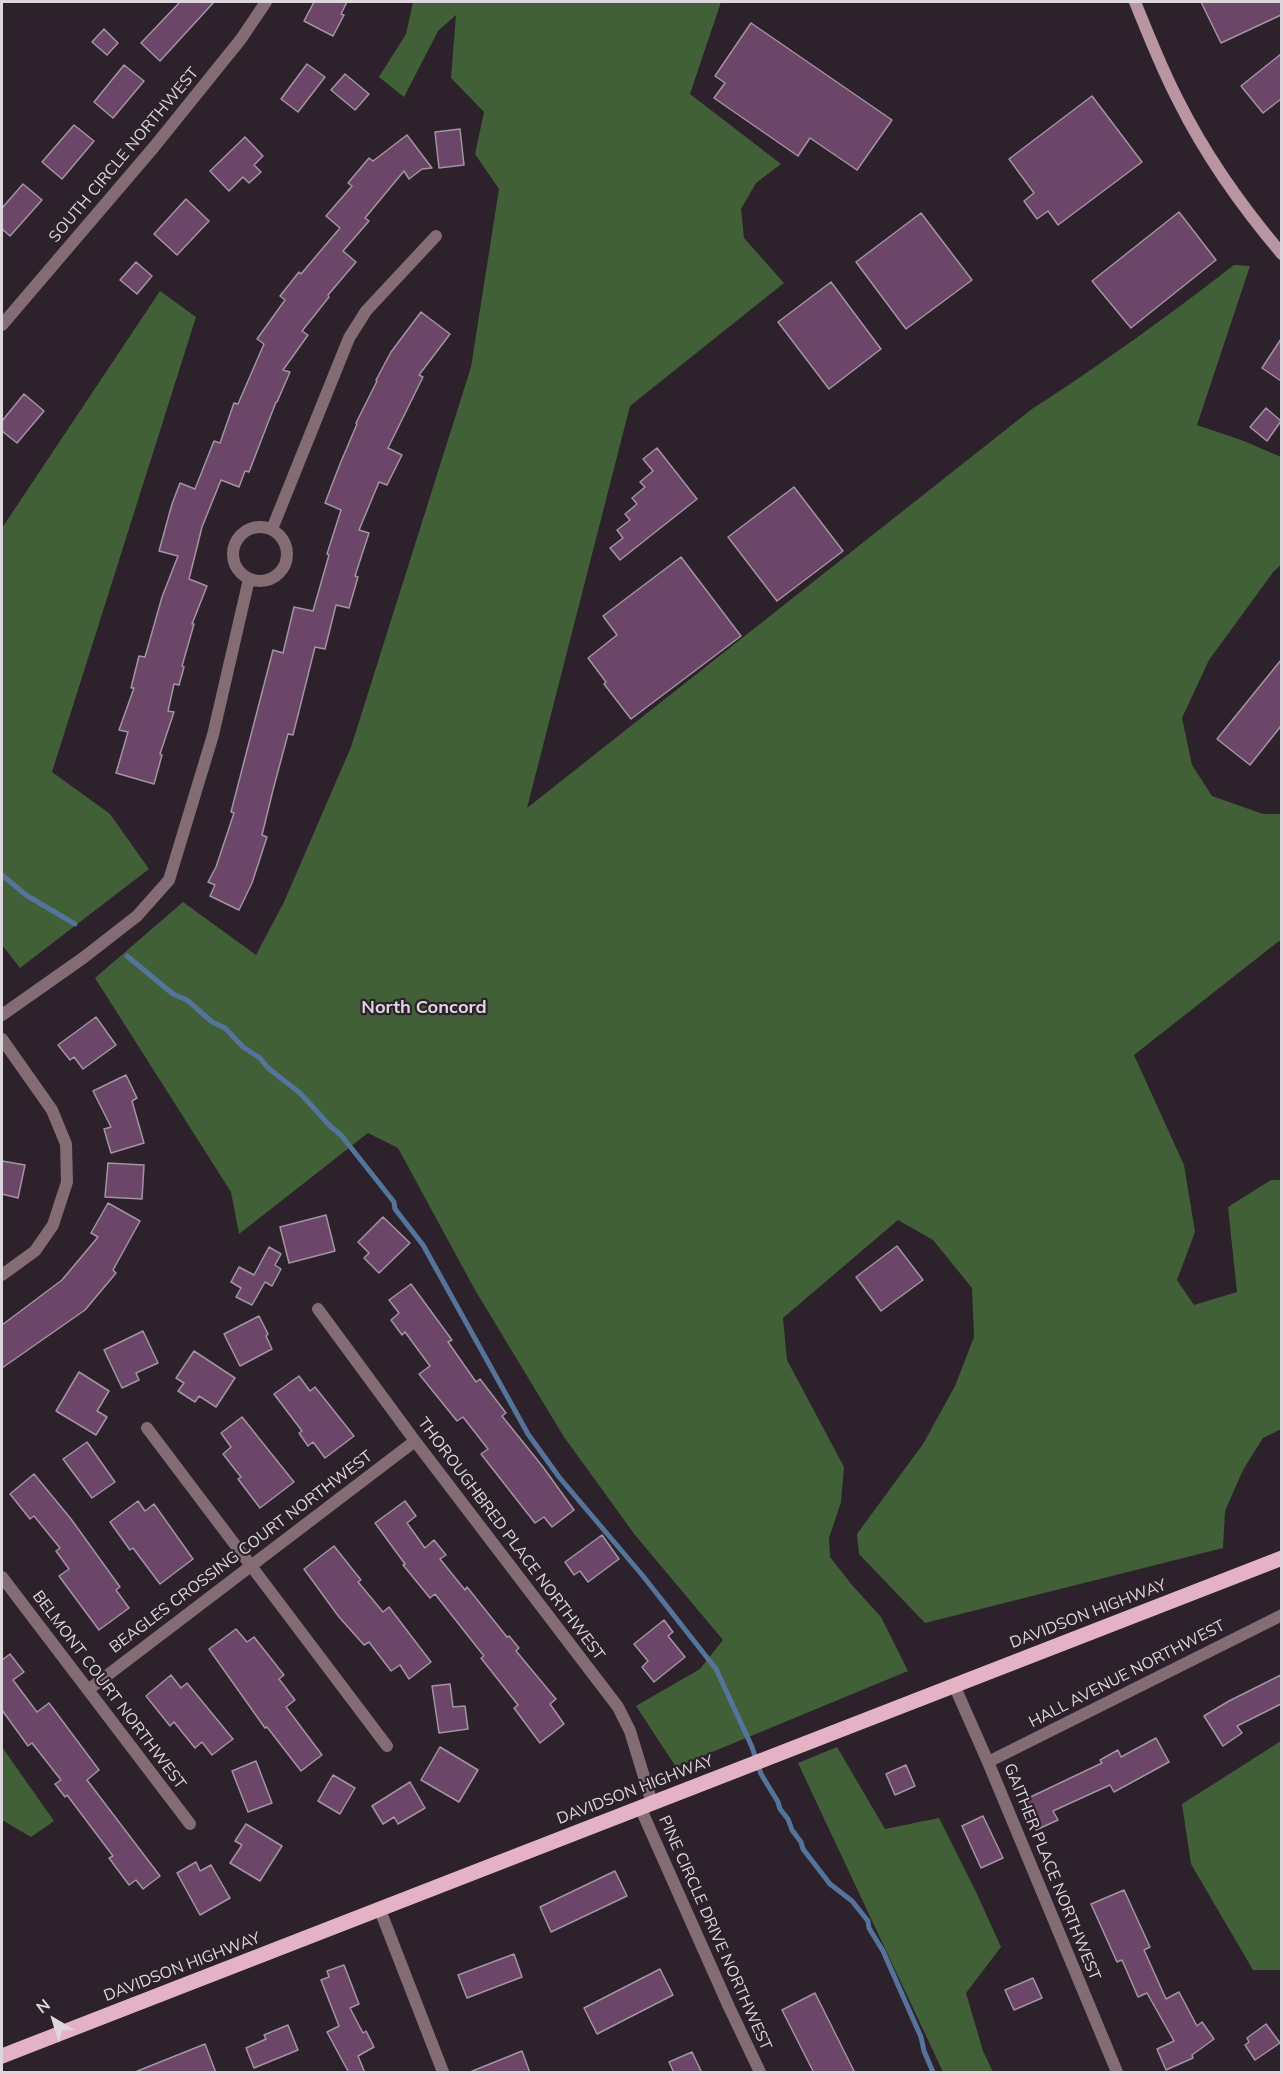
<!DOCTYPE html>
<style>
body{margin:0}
#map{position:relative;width:1283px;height:2074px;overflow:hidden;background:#2d212c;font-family:Mulish,sans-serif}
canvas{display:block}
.frame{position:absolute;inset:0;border:3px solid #ded6dd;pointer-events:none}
.north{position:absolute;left:24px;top:1990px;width:60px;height:60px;-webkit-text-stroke:4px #2d212c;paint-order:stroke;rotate:322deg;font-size:16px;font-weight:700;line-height:24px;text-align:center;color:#ded6dd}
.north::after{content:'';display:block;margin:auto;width:21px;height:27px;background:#ded6dd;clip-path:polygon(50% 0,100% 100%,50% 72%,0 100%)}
</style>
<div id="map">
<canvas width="1283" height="2074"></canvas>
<div class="frame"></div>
<div class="north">N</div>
</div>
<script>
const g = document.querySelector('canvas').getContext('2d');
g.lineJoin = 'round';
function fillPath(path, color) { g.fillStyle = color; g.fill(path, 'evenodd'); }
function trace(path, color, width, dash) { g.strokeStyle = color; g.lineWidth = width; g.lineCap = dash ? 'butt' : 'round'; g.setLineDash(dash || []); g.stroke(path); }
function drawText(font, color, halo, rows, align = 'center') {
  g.font = font + ' Mulish,sans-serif'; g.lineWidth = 4.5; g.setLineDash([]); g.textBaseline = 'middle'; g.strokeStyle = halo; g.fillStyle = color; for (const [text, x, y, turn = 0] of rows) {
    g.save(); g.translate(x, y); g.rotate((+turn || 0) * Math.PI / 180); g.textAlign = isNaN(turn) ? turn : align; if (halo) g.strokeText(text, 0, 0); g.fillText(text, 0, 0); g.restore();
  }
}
fillPath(new Path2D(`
 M413,2H721L690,94L781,164L756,183L741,209L744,238L784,283L630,406L527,808L1032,409C1102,364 1168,316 1234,265L1250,266L1197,425L1244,441L1281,457V565L1274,571L1209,660L1182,718L1192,765L1212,796L1263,814H1281V943L1279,941L1134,1055L1184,1165L1195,1232L1177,1280L1194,1305L1237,1292L1228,1207L1271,1180H1281V1429L1263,1438L1243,1470L1225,1511L1223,1548L925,1623L859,1554L857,1534L923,1444L955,1386L974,1337L972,1288L933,1240L898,1220L783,1318L787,1360L844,1467L841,1502L829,1538L830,1557L852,1585L881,1617L908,1671L676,1767L636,1706L700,1669L723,1640L635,1535L564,1437L475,1290L398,1148L368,1133L239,1234L231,1192L95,978L183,902L256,955L284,902L351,747L471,367L499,189L475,154L484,112L451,78L456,15L438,31L404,97L379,77L406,34Z
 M160,291L196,317L52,772L110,814L149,869L20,968L2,945V528Z
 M1281,1741V1970H1253L1191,1864L1182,1804Z
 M2,1747L54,1821L31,1837L2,1820Z
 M837,1747L885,1829L939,1818L976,1892L1001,1947L966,1993L983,2051L993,2072H943L798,1763Z`), '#416038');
trace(new Path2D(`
 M2,875L26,895L75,924
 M127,956L173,994L187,1000L212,1022L225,1028L243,1047L260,1058L268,1068L300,1093L331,1127L341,1135L394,1202L395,1209L423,1245L528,1434L559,1477L643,1576L716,1669L752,1747L761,1774L778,1802L780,1809L788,1819L792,1830L801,1842L803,1849L830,1884L852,1901L868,1921L869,1928L883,1951L921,2037L924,2051L933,2072`), '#55749c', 5);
const building = new Path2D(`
 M180,2H214L160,61L141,43Z
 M314,2H347L341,14L344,15L333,36L304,21Z
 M1201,2H1281V15L1221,43Z
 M751,23L892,120L857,170L810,138L798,156L714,98L725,83L715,76Z
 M104,29L118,43L107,55L92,42Z
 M1281,54V99L1263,113L1241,86Z
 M307,64L325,77L298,112L281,99Z
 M124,65L144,81L113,118L94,102Z
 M345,74L369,94L355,110L331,90Z
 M1092,96L1142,162L1058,225L1048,211L1037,219L1024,201L1034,193L1009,159Z
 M74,125L94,141L62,179L42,162Z
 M460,129L464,165L439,168L435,132Z
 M407,135L432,168L422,169L409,179L404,171L365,218L369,221L343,251L356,262L328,295L329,297L302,331L308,335L283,370L290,372L277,402H276L249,472L245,471L239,487L221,480L202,527L189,579L207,586L192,624H194L182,666L184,667L179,685L174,684L168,711L174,712L160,754L162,755L154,784L116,773L128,732L119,730L134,688H131L139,656L145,657L162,597L178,556L159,551L172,504L180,483L195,489L214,441L220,443L234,403L238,404L264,344L257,339L285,300L280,296L299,272L301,274L340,228L326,216L352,186L348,183L369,158L373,161Z
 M245,137L263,156L254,165L261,172L249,183L243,177L229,191L210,171Z
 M23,184L42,200L10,236L2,229V208Z
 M186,199L209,221L177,255L154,234Z
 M1179,212L1216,260L1131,328L1092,281Z
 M921,213L972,280L906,329L856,262Z
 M136,262L152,276L137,294L120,280Z
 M831,282L881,349L829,389L778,322Z
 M421,312L450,334L419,375L423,377L388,448L402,455L387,485L379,482L359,530L369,533L355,576L358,577L349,608L336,605L325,649L315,647L293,735L288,734L273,790L262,835L267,837L252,883L239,910L210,896L215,885L208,882L216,867L234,813L231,812L273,650L283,653L294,607L313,611L329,555L327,554L341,510L325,503L340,464L357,424L356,423L377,381L376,380L391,352Z
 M1281,339V381L1262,368Z
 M24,394L44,411L17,443L2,431V421Z
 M1266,408L1281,421L1267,441L1250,427Z
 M657,448L697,499L620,560L610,548L623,538L617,530L630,520L625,514L637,504L632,498L645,487L640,482L653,471L643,459Z
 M794,487L843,551L777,601L728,537Z
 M681,557L741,636L631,719L604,684L606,682L588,658L617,635L603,616Z
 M1281,660V726L1250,765L1217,739Z
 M96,1017L116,1045L83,1069L74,1057L70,1060L58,1045Z
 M126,1075L137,1098L132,1101L144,1143L111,1153L104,1129L111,1127L93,1091Z
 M2,1161L25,1165L18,1198L2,1194Z
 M108,1163L144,1165L142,1199L105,1197Z
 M108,1203L140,1221L113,1270L116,1273L85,1310L2,1368V1325L62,1280L98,1237L91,1233Z
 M326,1215L335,1251L289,1263L280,1227Z
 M383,1217L410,1243L379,1273L364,1258L369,1253L358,1242Z
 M897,1246L923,1280L881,1311L856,1277Z
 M269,1247L281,1254L275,1265L281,1269L272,1286L265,1282L252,1305L236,1297L241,1288L231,1282L239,1267L254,1275Z
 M411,1284L452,1340L448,1342L476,1382L480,1379L506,1413L502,1416L543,1467L574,1510L552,1527L544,1517L535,1523L481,1454L488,1449L463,1417L457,1421L419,1374L430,1366L405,1332L402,1335L391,1320L399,1313L389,1300Z
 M259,1316L268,1334L266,1336L272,1349L240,1366L224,1334Z
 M143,1331L158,1363L136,1373L139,1380L122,1388L104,1350Z
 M194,1351L235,1378L216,1407L199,1396L195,1402L178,1391L184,1383L176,1378Z
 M79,1372L109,1391L97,1411L107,1417L96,1435L56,1411Z
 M299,1376L310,1391L315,1387L354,1436L325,1458L313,1442L308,1446L299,1433L302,1431L274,1394Z
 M242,1417L294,1482L260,1508L238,1479L241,1477L223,1454L231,1447L221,1433Z
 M87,1442L115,1482L92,1498L63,1459Z
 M34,1474L71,1519L120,1587L116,1590L129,1608L99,1630L59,1576L69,1569L56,1551L60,1548L34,1516L30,1519L10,1494Z
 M138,1501L145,1511L154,1504L193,1559L160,1584L133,1548L130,1550L110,1522Z
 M405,1501L416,1516L407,1523L425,1548L434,1540L446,1555L440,1559L465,1590L467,1587L507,1637L509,1636L519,1648L516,1651L556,1699L550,1704L564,1724L540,1743L514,1708L518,1705L481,1658L484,1656L435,1594L430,1598L403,1565L405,1564L375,1523Z
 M602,1535L619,1559L588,1582L580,1571L574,1575L565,1562Z
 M334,1546L361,1580L358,1582L383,1612L389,1607L431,1662L409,1679L400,1665L391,1671L369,1642L364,1645L339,1617L304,1569Z
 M664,1620L673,1632L668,1636L685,1657L654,1682L642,1667L648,1661L634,1644Z
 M236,1629L247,1642L254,1637L284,1675L279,1679L295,1700L286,1707L322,1755L301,1771L267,1727L265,1728L209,1649Z
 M10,1654L24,1672L13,1680L37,1712L49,1703L99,1770L87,1780L160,1876L143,1889L136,1880L129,1885L109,1858L113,1856L67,1795L65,1797L55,1784L61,1780L32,1743L28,1746L2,1710V1660Z
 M171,1675L181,1688L187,1683L233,1739L212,1755L202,1742L195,1748L174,1722L170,1726L146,1696Z
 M1281,1675V1704L1237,1726L1242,1733L1223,1746L1204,1716L1229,1701Z
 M450,1684L453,1707L465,1706L468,1729L439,1733L432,1686Z
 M1156,1738L1169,1762L1114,1792L1110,1785L1053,1811L1058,1820L1036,1830L1022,1801L1102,1763L1100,1760L1118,1750L1121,1757Z
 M440,1747L478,1770L459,1802L421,1780Z
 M256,1761L272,1803L248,1812L232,1771Z
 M906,1765L915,1786L895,1795L886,1774Z
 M333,1775L355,1788L340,1814L318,1801Z
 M410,1782L425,1808L398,1824L394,1817L383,1824L372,1806Z
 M983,1816L1003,1858L981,1868L962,1826Z
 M246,1824L282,1846L260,1881L230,1863L242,1845L235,1841Z
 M196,1862L200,1871L211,1865L230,1898L200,1915L177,1873Z
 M615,1871L627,1896L551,1932L540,1907Z
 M1124,1890L1150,1947L1144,1950L1166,1999L1179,1992L1197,2026L1202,2022L1214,2039L1192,2055L1193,2058L1166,2070L1157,2049L1174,2041L1147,1993L1138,1997L1122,1960L1117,1962L1091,1904Z
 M514,1954L522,1977L467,1998L458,1975Z
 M344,1965L359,2004L350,2008L363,2033L366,2031L374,2047L358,2056L365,2073H349L327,2032L339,2026L321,1980L329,1977L327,1971Z
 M660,1969L673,1995L597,2034L584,2008Z
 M1033,1978L1042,1998L1014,2010L1005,1990Z
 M815,1993L855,2073H814L782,2010Z
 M1266,2024L1280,2043L1255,2060L1245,2045L1249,2042L1247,2038Z
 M288,2025L298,2050L254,2068L246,2048L266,2039L264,2035Z
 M205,2044L216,2073H135V2072Z
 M522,2051L530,2073H470V2072Z
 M692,2052L702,2073H674L669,2062Z`);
fillPath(building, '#6b4669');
trace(building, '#a394a1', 1.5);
trace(new Path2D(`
 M2,325L154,147L241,39L266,2
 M233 554a27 27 0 1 1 54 0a27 27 0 1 1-54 0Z
 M272,529L349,338L366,311L436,236
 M2,1015L83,958L137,916L169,880L213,735L249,579
 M2,1039L52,1110L66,1144L67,1182L53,1225L35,1251L2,1275
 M318,1309L415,1441L618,1707L630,1731L652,1803
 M147,1428L387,1746
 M2,1577L190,1824
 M954,1685L988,1762L1117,2072
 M88,1690L415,1441
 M988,1762L1282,1615
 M640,1807L729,2007L760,2072
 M380,1910L443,2072`), '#846c74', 12);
trace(new Path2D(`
 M1135,2C1149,36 1162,70 1179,102C1206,156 1243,208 1282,254`), '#b994a1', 12);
trace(new Path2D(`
 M2,2056L1282,1558`), '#e3b2c4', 15);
drawText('16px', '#ded6dd', '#2d212c', [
 ["SOUTH CIRCLE NORTHWEST",124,155,-50],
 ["THOROUGHBRED PLACE NORTHWEST",511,1539,53],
 ["BEAGLES CROSSING COURT NORTHWEST",241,1552,-37],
 ["DAVIDSON HIGHWAY",1088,1614,-21],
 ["HALL AVENUE NORTHWEST",1127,1674,-27],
 ["BELMONT COURT NORTHWEST",109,1690,53],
 ["DAVIDSON HIGHWAY",635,1790,-21],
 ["GAITHER PLACE NORTHWEST",1052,1872,68],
 ["PINE CIRCLE DRIVE NORTHWEST",715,1933,66],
 ["DAVIDSON HIGHWAY",182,1967,-21]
]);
drawText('bold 18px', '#ded6dd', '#2d212c', [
 ["North Concord",424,1008]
]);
</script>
